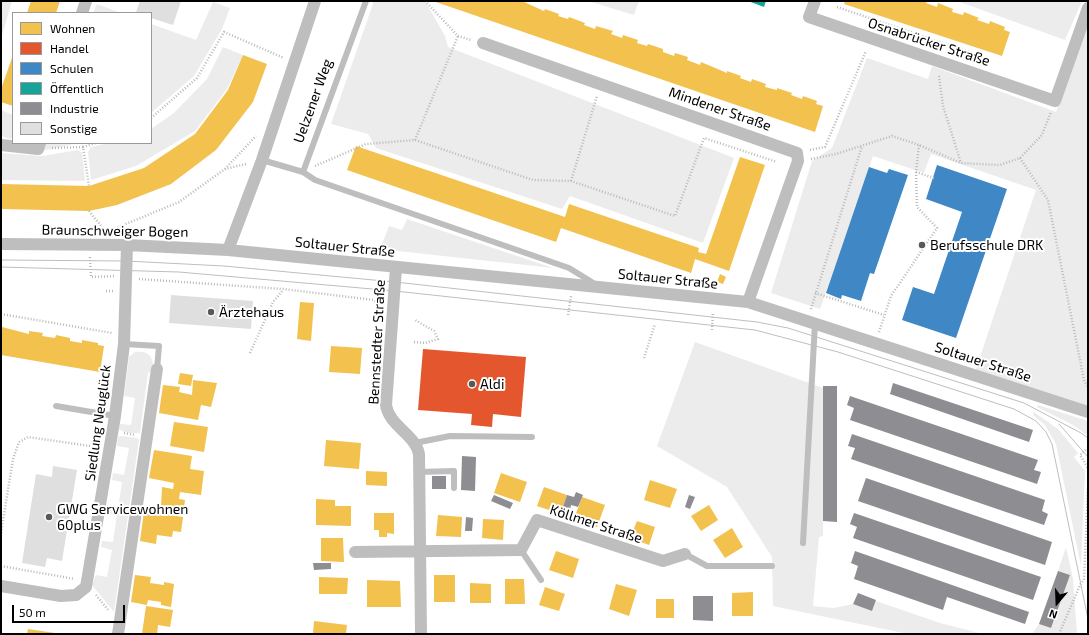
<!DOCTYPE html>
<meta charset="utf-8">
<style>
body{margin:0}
#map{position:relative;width:1089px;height:635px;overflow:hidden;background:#fff;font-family:"Exo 2",sans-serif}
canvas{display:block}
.frame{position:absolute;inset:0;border:2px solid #000;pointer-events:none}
.legend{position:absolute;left:12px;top:12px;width:140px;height:132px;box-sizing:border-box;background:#fff;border:1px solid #999;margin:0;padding:5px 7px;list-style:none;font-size:12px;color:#000}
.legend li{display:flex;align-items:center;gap:8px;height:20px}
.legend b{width:20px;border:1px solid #999}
.north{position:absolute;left:1037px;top:583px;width:40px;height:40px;-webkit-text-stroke:3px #fff;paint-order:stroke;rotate:199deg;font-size:11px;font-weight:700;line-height:16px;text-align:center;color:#000}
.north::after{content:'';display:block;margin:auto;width:14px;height:18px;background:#000;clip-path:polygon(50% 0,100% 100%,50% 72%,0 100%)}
.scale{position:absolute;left:12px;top:605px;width:113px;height:18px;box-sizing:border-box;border:2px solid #000;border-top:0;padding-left:5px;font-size:12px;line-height:14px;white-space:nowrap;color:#000;-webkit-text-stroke:3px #fff;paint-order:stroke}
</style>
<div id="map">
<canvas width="1089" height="635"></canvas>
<div class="frame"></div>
<ul class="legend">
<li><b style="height:11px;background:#f2c14e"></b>Wohnen</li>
<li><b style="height:11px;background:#e4572e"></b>Handel</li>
<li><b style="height:11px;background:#3f88c5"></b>Schulen</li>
<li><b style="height:11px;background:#17a398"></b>Öffentlich</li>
<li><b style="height:11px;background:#8d8d92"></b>Industrie</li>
<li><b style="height:11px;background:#dfdfdf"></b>Sonstige</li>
</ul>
<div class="north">N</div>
<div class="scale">50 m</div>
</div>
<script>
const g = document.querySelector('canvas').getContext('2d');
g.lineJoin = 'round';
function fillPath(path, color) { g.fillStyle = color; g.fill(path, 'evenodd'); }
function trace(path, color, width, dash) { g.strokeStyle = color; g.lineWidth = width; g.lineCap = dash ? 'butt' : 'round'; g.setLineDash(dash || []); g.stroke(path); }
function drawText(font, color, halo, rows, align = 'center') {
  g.font = font + ' "Exo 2",sans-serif'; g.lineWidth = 4; g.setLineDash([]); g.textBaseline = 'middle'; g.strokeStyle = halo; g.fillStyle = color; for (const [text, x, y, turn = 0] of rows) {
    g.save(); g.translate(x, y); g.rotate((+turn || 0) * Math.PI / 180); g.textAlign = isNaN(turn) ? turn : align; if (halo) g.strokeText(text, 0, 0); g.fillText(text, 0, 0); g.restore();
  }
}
fillPath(new Path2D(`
 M1,1H12L1,39Z
 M374,1H425L445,36L448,47L734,158L703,243L570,196L562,209L376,148L368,134L331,124Z
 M588,1H639L634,15Z
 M957,1H1082L1065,40Z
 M213,2L230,8L222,29L194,76L151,113V24L196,40Z
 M97,4L121,13H93Z
 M1088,16V412L974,375L1036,190L931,154L924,173L873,156L820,309L771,293L812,161L832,148L867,58L928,79L932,66L1056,112Z
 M223,47L243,55L227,89L195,131L136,166L91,180L88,152L91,147L109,143H151V129L174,113L207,79Z
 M1,110L13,115V136L11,139L1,136Z
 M46,143H79L42,151Z
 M78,150L82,153L85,181L1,180V153L42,156Z
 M407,219L553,268L380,249L389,226L402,230Z
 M695,342L823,388V536L819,537L813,606L834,608L853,604L872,611L876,601L940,623L983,634H908L773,606L772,557L727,487L657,446Z
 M135,352C149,350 154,357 153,370L148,373L140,433C134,434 124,433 119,429L120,424L131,425L135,398L124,396L129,357Z
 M1038,405L1088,421V436L1073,425L1037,407Z
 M1034,412L1058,429L1078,453L1074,457L1085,471L1081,566L1056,444L1045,425L1033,415Z
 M122,436L137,438L139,440L114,612L92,585L96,575L107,577L112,550L101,547L102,541L113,542L117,515L107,513L108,508L118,509L122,482L112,480L113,473L124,475L129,448L117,446L118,437Z
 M1066,547L1073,579L1077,634H1032L1039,624L1051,628L1069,575L1058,571Z`), '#ececec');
fillPath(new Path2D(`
 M31,1H60L56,13H27Z
 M433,1H522L544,11L545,9L559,14L558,16L568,19L569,17L585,23L584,25L595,29L596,26L613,31L611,34L622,38L623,35L638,40L637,43L647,46L648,44L663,49V52L674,56L675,53L688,57L687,60L700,65L701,62L727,73V71L741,76L740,78L751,82L752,79L766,84L765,87L777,90V88L792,93L791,95L802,99L803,96L817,101L816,104L823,106L815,132Z
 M845,1H927L926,3L937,7L938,3L953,9L952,12L963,15L964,12L979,18L977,20L989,24L990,21L1005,27L1004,30L1010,32L1002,56L844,4Z
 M13,55V106L1,102V89Z
 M243,55L267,64L253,102L216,150L171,184L117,205L89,211L1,209V184L89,186L144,168L195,134L228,90Z
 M356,146L565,217L569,204L699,248L698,252L706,254L740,157L765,165L729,271L695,259L691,273L561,228L556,242L347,170Z
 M720,274L726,277L723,284L717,282Z
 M300,302L314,303L311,341L297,339Z
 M2,327L29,334V331L43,333L42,336L55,338L56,335L70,338V341L82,343V340L98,343V345L104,346L100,372L1,355Z
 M331,346L362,348L360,374L329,372Z
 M180,373L193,375L191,386L178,384Z
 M193,380L217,383L211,407L201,405L198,420L159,413L163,385L180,387L179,392L192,395Z
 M174,422L208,427L204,452L170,446Z
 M326,440L361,443L359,469L324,466Z
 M154,450L192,456L190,469L204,471L201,495L180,492L179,499L185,500L183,514L176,513L177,510L161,507L162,487L173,489L174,483L149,478Z
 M366,471L387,472V486L366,485Z
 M501,473L527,482L520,502L494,493Z
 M650,480L677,489L670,508L644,500Z
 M544,487L567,495L561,514L537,506Z
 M582,497L605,505L597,527L574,519Z
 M316,499L335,500V506H351V526L316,525Z
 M709,505L718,520L701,531L691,516Z
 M144,511L183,517L181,532L173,531L172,537L157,535L156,544L140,541Z
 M374,513H394V534L387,533V537H379V530H374Z
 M438,515L462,517L461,537L436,536Z
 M483,519L504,520L503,540L482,538Z
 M637,521L655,527L649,545L630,538Z
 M732,528L743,547L725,558L713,540Z
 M321,538H343L344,562L321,561Z
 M556,551L579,559L573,578L549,570Z
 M135,575L151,577L150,583L164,585V582L174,584L171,607L161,605V602L148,600L147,605L131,602Z
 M434,575H455V602H434Z
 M319,577L348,578L347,594H319Z
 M505,579H524L525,604H505Z
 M367,580L400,581L401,607H367Z
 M470,583L491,584V603H470Z
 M616,584L637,590L629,616L609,609Z
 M545,587L565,594L559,611L539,605Z
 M753,592V616H732V593Z
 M656,599H674V618H656Z
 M146,606L173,610L170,627L158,625L157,634H142Z
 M314,621L347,625L346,634H313Z
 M28,629L55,633V634H27Z`), '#f2c14e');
fillPath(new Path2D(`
 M423,349L526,357L521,417L493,414L492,427L471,425L472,414L418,410Z`), '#e4572e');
fillPath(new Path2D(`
 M937,165L1007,189L956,338L902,320L913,287L934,294L962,212L926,199Z
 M869,167L887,173L889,169L908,175L874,274L870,273L861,301L842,295L841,299L826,293Z`), '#3f88c5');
fillPath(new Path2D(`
 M748,1H766L764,7Z`), '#17a398');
fillPath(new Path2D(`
 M893,383L1033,430L1029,442L890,394Z
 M823,386H837V522L823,521Z
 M850,396L1038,460L1034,470L1041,472L1037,484L850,420L854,408L847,405Z
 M852,434L1045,500L1042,511L1048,514L1044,525L851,459L855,448L848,446Z
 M462,456L476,457L475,491L461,490Z
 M432,476H446V489H432Z
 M866,478L1052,542L1045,565L858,501Z
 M576,492L583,495L578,507L571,505L570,510L563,507L567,495L574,497Z
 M494,495L513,503L510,509L491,501Z
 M689,495L695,497L690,509L685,507Z
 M854,513L1041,577L1033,600L853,538L857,527L850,524Z
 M466,517L473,518L472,531H465Z
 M855,551L1029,612L1025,624L947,597L943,610L854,579L858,566L851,563Z
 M313,563H331V569L314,570Z
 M1058,571L1070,575L1051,628L1039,624Z
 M858,593L876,600L872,611L853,604Z
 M693,596H713V621L693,620Z`), '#8d8d92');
fillPath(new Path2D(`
 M140,1H181L173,25L151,18V13L136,12Z
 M171,295L253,301L251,329L169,323Z
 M53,466L77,470L62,561L47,558L45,567L22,563L36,474L52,477Z`), '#dfdfdf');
trace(new Path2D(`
 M425,1L458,36L471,40
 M837,7L984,57L983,63
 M939,76L943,106L961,163
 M151,118L197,78L224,32L284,58
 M415,140L458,36
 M83,147L96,143
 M52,148L83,147L89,186
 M810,150L825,147L866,51
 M1020,158L1048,200L1084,380L1088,388
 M811,159L836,154L892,136L919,145L961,163L1000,165L1020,158L1042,135L1051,112
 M315,166L366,144L415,140L533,180L571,181L675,216L704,138L777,162
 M225,169L256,136
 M916,172L934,178
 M571,181L597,96
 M89,211L106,232
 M109,231L179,202L225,169L246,164
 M90,257L91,277L114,276
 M139,279L283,289L374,300L380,306
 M106,291H114
 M815,293L884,315
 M811,309L862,146
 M1,314L112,333
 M568,315L571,296
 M712,330L713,312
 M879,332L891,296L937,228L917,207L916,172L919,145
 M414,342L425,343L438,339L434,331L415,320
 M250,353L273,302L283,290
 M644,358L655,324
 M124,433L135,435
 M1088,448L1080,455L1088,468
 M1,533L13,459L19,442L28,437L97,447
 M1,566L75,579
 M96,595L109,611
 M1059,634L1081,583L1084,580L1088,486`), '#b9b9b9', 2.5, [1, 2]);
trace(new Path2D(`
 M262,160L303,172L366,1
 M303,172L315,180L569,268L595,284
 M124,344L159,346L157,369
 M56,406L115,416
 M415,443L450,436L532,437
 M419,472L454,471V488
 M803,543L815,323
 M521,550L541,580
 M685,554L707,566H772`), '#bebebe', 6);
trace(new Path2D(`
 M815,1L809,17L1055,101L1088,8
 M82,13L86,1
 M483,43L797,153L798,161L748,302
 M1,145L38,149L40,143
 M1,244L127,245L228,250L748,302L1088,412
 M228,250L262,160L315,1
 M396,268L386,405C389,426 415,434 419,454L421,634
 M355,552L521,550L537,520L663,561L685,554
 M1,586L61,596L76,595L86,587L115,416L124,344L127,245
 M118,634L157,369`), '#bebebe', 12);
trace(new Path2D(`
 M1,260L126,261L224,266L395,282L757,322L788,328L1024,403L1081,433L1088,438
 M1,267L179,272L395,291L755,330L838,352L1014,409L1036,421L1046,432L1052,444L1088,619
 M1059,424L1088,457`), '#bebebe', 1);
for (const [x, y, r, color] of [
 [922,245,4,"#595959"],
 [211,312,4,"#595959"],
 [472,384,4,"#595959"],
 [49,517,4,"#595959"]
]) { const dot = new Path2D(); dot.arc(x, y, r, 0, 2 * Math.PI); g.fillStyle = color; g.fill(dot); trace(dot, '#fff', 1.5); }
drawText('14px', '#000', '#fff', [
 ["Osnabrücker Straße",929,42,18],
 ["Uelzener Weg",313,101,-70],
 ["Mindener Straße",720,109,19],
 ["Braunschweiger Bogen",115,231,1],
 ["Soltauer Straße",345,247,6],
 ["Soltauer Straße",668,279,6],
 ["Bennstedter Straße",377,342,-87],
 ["Soltauer Straße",983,362,18],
 ["Siedlung Neuglück",98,423,-82],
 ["Köllmer Straße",596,524,18]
]);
drawText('14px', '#000', '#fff', [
 ["Berufsschule DRK",930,245],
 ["Ärztehaus",219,312],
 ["Aldi",480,384],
 ["GWG Servicewohnen",57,509],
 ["60plus",57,525]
], 'left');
</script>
